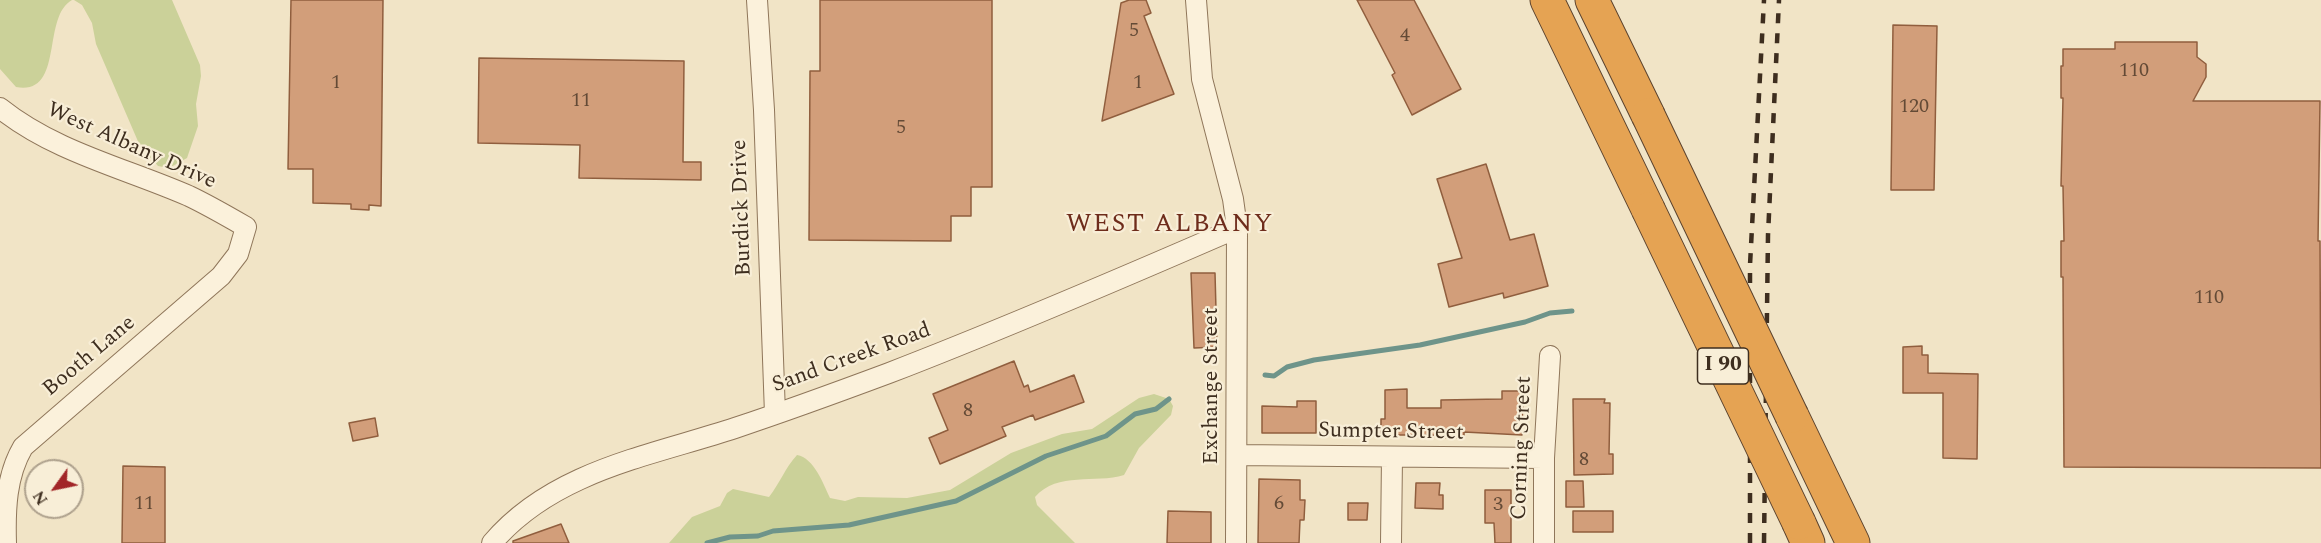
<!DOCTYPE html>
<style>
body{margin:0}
#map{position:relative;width:2321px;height:543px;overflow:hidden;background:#f1e4c6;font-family:Spectral,serif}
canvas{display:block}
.north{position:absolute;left:24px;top:459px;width:60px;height:60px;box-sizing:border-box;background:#f8eed7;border:2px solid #aea18d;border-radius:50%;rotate:237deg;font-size:16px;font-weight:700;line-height:24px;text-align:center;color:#3e2e1f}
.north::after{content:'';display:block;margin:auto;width:21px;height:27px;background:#a22628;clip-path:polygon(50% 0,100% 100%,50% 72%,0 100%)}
</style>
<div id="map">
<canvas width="2321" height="543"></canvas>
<div class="north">N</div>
</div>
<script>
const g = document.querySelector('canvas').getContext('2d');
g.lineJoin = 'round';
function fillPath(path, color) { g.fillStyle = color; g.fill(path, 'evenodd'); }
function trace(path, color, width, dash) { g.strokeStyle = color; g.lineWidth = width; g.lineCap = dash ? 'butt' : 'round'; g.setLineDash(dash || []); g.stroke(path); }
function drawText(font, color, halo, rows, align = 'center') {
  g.font = font + ' Spectral,serif'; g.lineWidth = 4.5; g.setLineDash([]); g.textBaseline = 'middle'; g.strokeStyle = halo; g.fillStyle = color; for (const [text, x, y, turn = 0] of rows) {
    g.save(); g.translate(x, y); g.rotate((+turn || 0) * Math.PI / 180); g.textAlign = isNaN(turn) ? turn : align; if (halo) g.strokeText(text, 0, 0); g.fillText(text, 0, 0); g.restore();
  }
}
fillPath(new Path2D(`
 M0,0H72C41,17 65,96 16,87L0,69Z
 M74,0H172L200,65L201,76L196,104L198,126L187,158L169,168L158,166L140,146L96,44L92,23L82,5Z
 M1154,394L1169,399L1173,406L1171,415L1139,448L1124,475C1095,484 1058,471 1035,497L1037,505L1075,543H669L692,517L720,506L727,493L733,489L769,497C780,483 785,468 797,455C814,458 823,483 830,498L845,501L858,497L907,498L950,490L1011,453L1062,434L1092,429L1139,398Z`), '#cbd199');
trace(new Path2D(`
 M1265,375L1274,376L1287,367L1314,360L1420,345L1525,322L1550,313L1572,311
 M707,543L730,537L758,536L773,531L849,525L956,501L1046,456L1106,436L1135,414L1156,409L1169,399`), '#6e948a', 5);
const building = new Path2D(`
 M291,0H383L381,206L369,205V210L351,209V204L313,203V169H288Z
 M820,0H992V187H971V216H951V241L809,240L810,71H820Z
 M1129,0H1146L1151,13L1144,16L1174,94L1102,121L1121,3Z
 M1357,0H1414L1461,89L1412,115L1392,75L1395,73Z
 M1893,25L1937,26L1934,190H1891Z
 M2115,42H2197V57L2206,64V77L2193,101H2320L2318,241H2320L2321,468L2064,467L2063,277H2061V241H2064L2063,186H2061L2063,98H2061V66H2063V49H2115Z
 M479,58L684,61L683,162H701V180L579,178L580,145L478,143Z
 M1486,164L1510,240L1534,234L1548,286L1504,298L1503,293L1449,307L1438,264L1462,258L1437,179Z
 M1191,273H1215L1217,347L1194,348Z
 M1922,346V355H1928V373L1978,374L1977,459L1943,458V393H1903V347Z
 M1014,361L1024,387L1028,385L1030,392L1074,375L1084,402L1035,420L1033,415L1002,427L1006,436L940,464L929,438L948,430L933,394Z
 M1407,389V408H1441V400L1502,399V391H1523L1522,435L1464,432V438H1446V435H1381V419H1385V390Z
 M1573,399H1605L1604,403H1610L1609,454H1613V474L1574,475Z
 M1297,401H1316V433H1262V406L1297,407Z
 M375,418L378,436L353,441L349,423Z
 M123,466L165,467V543H122Z
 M1259,479L1300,480V500H1305L1304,520H1300L1299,543H1258Z
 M1566,481H1583L1584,507H1566Z
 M1416,483H1440L1439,495H1443V509L1415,508Z
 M1485,490H1511V543H1495L1494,523H1485Z
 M1348,503H1368L1367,520H1348Z
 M1168,511L1211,512V543H1167Z
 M1573,511H1613V532H1573Z
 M561,524L569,543H513V541Z`);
fillPath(building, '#d29e7a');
trace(building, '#905e3e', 1.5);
const minor = new Path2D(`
 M757,0L764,110L775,414
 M1196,0L1202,79L1233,199L1237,228L1236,543
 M0,108C55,152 125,168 189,196C208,205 227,216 246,227L238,254L221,276L23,447C6,476 5,510 6,543
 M1237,455L1544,458
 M492,543C553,471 650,456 735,428C786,411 838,392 889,373C1006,328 1122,278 1237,228
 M1391,543L1392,457
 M1544,543V458L1550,356`);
const motorway = new Path2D(`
 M1547,0L1648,209
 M1592,0L1648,115
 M1792,416L1853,543
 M1799,523L1808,543`);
trace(minor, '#8f765a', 22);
trace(motorway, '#5c432e', 35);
trace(minor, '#fbf1db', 20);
trace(motorway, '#e5a353', 33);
trace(new Path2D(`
 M1750,543V265L1764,0
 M1764,543L1768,235L1779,0`), '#3e2e1f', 4.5, [10, 10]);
const motorwayBridge = new Path2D(`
 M1648,115L1792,416
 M1648,209L1799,523`);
trace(motorwayBridge, '#5c432e', 35, []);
trace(motorwayBridge, '#e5a353', 33);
drawText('20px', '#634a36', null, [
 ["5",1134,32],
 ["4",1405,37],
 ["110",2134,72],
 ["1",336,84],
 ["1",1138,84],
 ["11",581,102],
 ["120",1914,108],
 ["5",901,129],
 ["110",2209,299],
 ["8",968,412],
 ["8",1584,461],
 ["11",144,505],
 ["6",1279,505],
 ["3",1498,506]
]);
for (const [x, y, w] of [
 [1723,366,51]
]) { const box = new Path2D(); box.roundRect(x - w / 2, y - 18, w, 36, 4.5); g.fillStyle = '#f8eed7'; g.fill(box); trace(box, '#3e2e1f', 1.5); }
drawText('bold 21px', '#3e2e1f', null, [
 ["I 90",1723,366]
]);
drawText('22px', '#3e2e1f', '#f8eed7', [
 ["West Albany Drive",131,147,24],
 ["Burdick Drive",743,208,-92],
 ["Booth Lane",90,357,-40],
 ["Sand Creek Road",852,359,-20],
 ["Exchange Street",1213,386,-90],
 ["Sumpter Street",1391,433,1],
 ["Corning Street",1523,448,-88]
]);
g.letterSpacing = '1.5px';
drawText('26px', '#6e2c1b', '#f8eed7', [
 ["WEST ALBANY",1170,226]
]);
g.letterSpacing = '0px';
</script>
